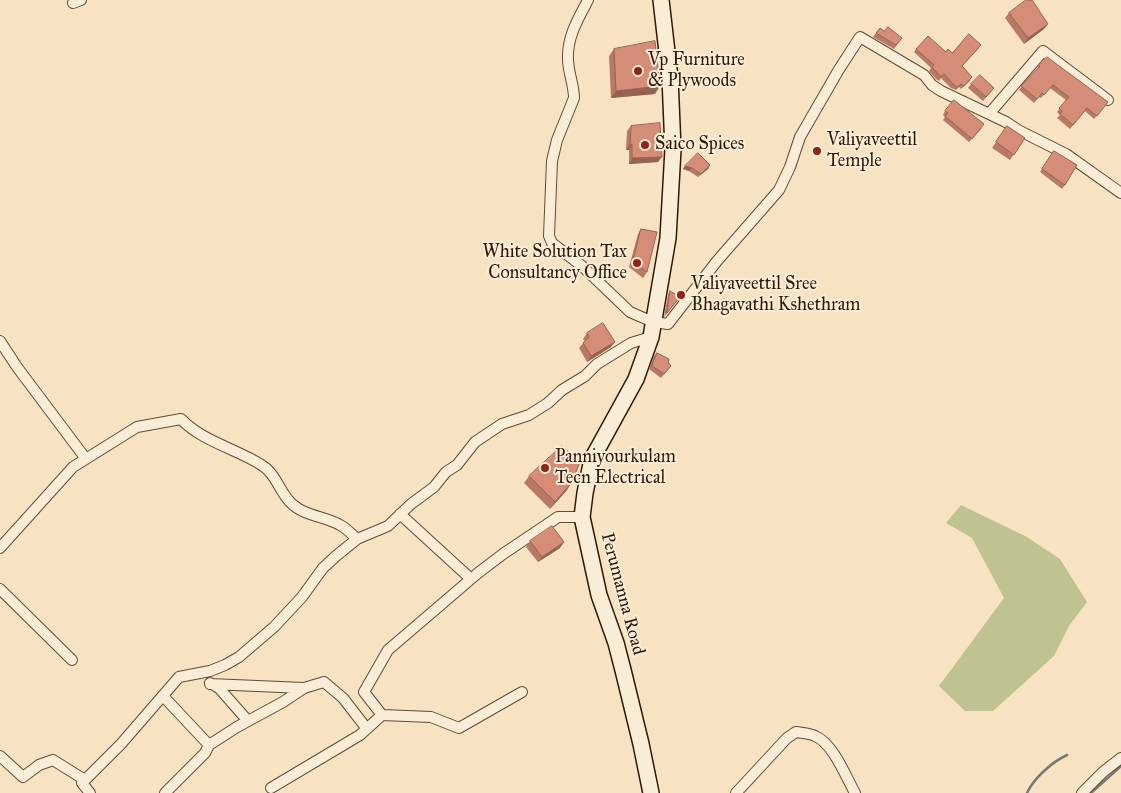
<!DOCTYPE html>
<style>
body{margin:0}
canvas{display:block;background:#f7e3c2}
</style>
<canvas width="1121" height="793"></canvas>
<script>
const g = document.querySelector('canvas').getContext('2d');
g.lineJoin = 'round';
function fillPath(path, color) { g.fillStyle = color; g.fill(path, 'evenodd'); }
function trace(path, color, width, dash) { g.strokeStyle = color; g.lineWidth = width; g.lineCap = dash ? 'butt' : 'round'; g.setLineDash(dash || []); g.stroke(path); }
function drawText(font, color, halo, rows, align = 'center') {
  g.font = font + ' "IM FELL Great Primer",serif'; g.lineWidth = 4; g.setLineDash([]); g.textBaseline = 'middle'; g.strokeStyle = halo; g.fillStyle = color; for (const [text, x, y, turn = 0] of rows) {
    g.save(); g.translate(x, y); g.rotate((+turn || 0) * Math.PI / 180); g.textAlign = isNaN(turn) ? turn : align; if (halo) g.strokeText(text, 0, 0); g.fillText(text, 0, 0); g.restore();
  }
}
fillPath(new Path2D(`
 M961,505L1027,537L1060,559L1087,602L1069,626L1054,656L993,711H965L939,686L1004,598L972,538L946,523Z`), '#bfc392');
trace(new Path2D(`
 M1027,793C1034,778 1052,762 1067,755
 M1091,793L1121,766`), '#767a75', 2.5);
const street = new Path2D(`
 M588,0C578,19 567,37 568,59C568,72 574,85 574,98L557,140L552,161L549,236L552,243L582,266L630,312L653,322L668,324L717,261L779,190L790,167L800,137L838,71L860,37L924,75L932,85L941,91L1006,122L1018,130L1066,154L1121,193
 M73,3L81,0
 M989,114L1043,51L1108,100
 M0,341L17,367L86,459
 M400,514L471,579
 M0,548L73,467L137,427L181,419C202,441 234,448 260,464C276,473 279,491 291,503C304,516 324,516 340,525C346,528 352,534 357,539
 M0,589L72,660
 M210,683L219,688L248,721
 M210,684L304,688
 M522,692L459,728L431,717L382,715L364,692L388,650L478,573L503,554L558,517H582
 M163,696L209,745
 M0,756L23,777L39,765L53,760L85,780L121,744L179,677L210,671L225,665L239,657L274,627L302,597L323,568L336,556L357,539L388,526L411,504L434,487L446,472L457,465L475,442L502,424L529,415L548,403L562,390L585,376L597,364L631,343L651,337
 M82,783L90,793
 M271,788L360,735L382,715
 M165,793L205,753L209,745L237,727L283,702L304,688L324,682L343,698L367,729
 M736,793L787,738L796,732C802,733 810,733 815,736C833,743 846,777 855,793
 M1082,793L1103,772L1121,758`);
const secondary = new Path2D(`
 M651,793L641,744L623,670L616,643L599,595L582,517L585,493L592,459L636,379L651,337L668,238L673,149L670,78L661,0`);
trace(street, '#624b36', 12);
trace(secondary, '#301807', 18);
trace(street, '#faedd7', 10);
trace(secondary, '#faedd7', 15);
fillPath(new Path2D(`
 M1009,13L1044,29L1024,44L1005,18Z
 M880,28L884,31L902,38L894,49L873,37Z
 M979,48L962,66L970,81L961,89L959,87L956,90L951,88L941,78L939,81L936,79L929,71L931,68L914,52L916,49L952,53Z
 M614,49L655,94L611,98L609,56Z
 M1039,65L1108,102L1094,119L1085,111L1070,129L1057,118L1060,115L1057,112L1066,100L1050,88L1041,98L1039,97L1034,103L1019,90L1037,70V69Z
 M971,84L994,88L983,101L968,88Z
 M945,111L982,128L969,142L943,120L945,117L943,115Z
 M631,126L658,162L629,164V150H626L627,131Z
 M1007,126L1025,138L1010,160L992,148Z
 M1054,151L1065,185L1062,189L1040,172Z
 M710,165L708,169L698,177L689,171L683,169L685,166Z
 M641,229L647,272L643,278L629,267L638,234Z
 M670,291L677,301L664,317L668,295Z
 M587,333L611,347L587,362L579,348L585,341L583,339Z
 M657,353L671,366L661,378L649,369L654,356Z
 M529,476L567,490L550,509L524,483Z
 M530,541L560,548L538,562L526,547Z`), '#b87966');
fillPath(new Path2D(`
 M1048,24L1044,29L1024,44L1028,38Z
 M660,86L655,94L611,98L616,91Z
 M632,144L629,150H626L630,145Z
 M662,157L658,162L629,164L632,158Z
 M710,165L708,169L698,177Z
 M685,166L692,168L689,171L683,169Z
 M615,342L611,347L587,362L591,356Z
 M572,482L567,490L550,509L555,502Z
 M564,542L560,548L538,562L542,557Z`), '#966353');
const building = new Path2D(`
 M1026,0H1032L1048,24L1028,38L1009,13Z
 M888,27L902,38L896,45L876,33L880,28L884,31Z
 M969,34L981,45L962,66L972,77L964,86L961,84L958,87L954,85L944,74L941,77L932,67L934,65L916,49L928,36L946,52L948,49L952,53Z
 M655,41L660,86L616,91L614,49Z
 M1047,57L1108,102L1097,116L1087,108L1073,125L1060,114L1062,111L1059,108L1069,97L1053,85L1044,95L1042,93L1037,99L1021,86L1040,66L1039,65Z
 M980,75L994,88L986,97L971,84Z
 M954,100L984,124L972,139L945,116L948,113L945,111Z
 M660,123L662,157L632,158V144L630,145L631,126Z
 M1007,126L1025,138L1014,155L996,142Z
 M1054,151L1077,165L1065,185L1042,169Z
 M698,153L710,165L701,174L692,168L685,166Z
 M641,229L657,232L647,272L633,262Z
 M670,291L680,297L667,313Z
 M603,323L615,342L591,356L583,343L589,337L587,333Z
 M657,353L669,359L668,362L671,366L664,374L652,366Z
 M562,446L580,462L572,482L555,502L529,476Z
 M552,526L564,542L542,557L530,541Z`);
fillPath(building, '#d68d77');
trace(building, '#966353', 1);
for (const [x, y, r, color] of [
 [638,71,5,"#8f2418"],
 [645,145,5,"#8f2418"],
 [817,151,5,"#8f2418"],
 [637,263,5,"#8f2418"],
 [681,295,5,"#8f2418"],
 [545,468,5,"#8f2418"]
]) { const dot = new Path2D(); dot.arc(x, y, r, 0, 2 * Math.PI); g.fillStyle = color; g.fill(dot); trace(dot, '#faedd7', 2); }
drawText('18px', '#301807', '#faedd7', [
 ["Vp Furniture",648,61],
 ["& Plywoods",648,82],
 ["Valiyaveettil",827,141],
 ["Temple",827,162],
 ["Saico Spices",655,145],
 ["White Solution Tax",627,253,"right"],
 ["Consultancy Office",627,274,"right"],
 ["Valiyaveettil Sree",691,285],
 ["Bhagavathi Kshethram",691,306],
 ["Panniyourkulam",555,458],
 ["Tecn Electrical",555,479]
], 'left');
drawText('18px', '#301807', '#faedd7', [
 ["Perumanna Road",622,594,75]
]);
</script>
